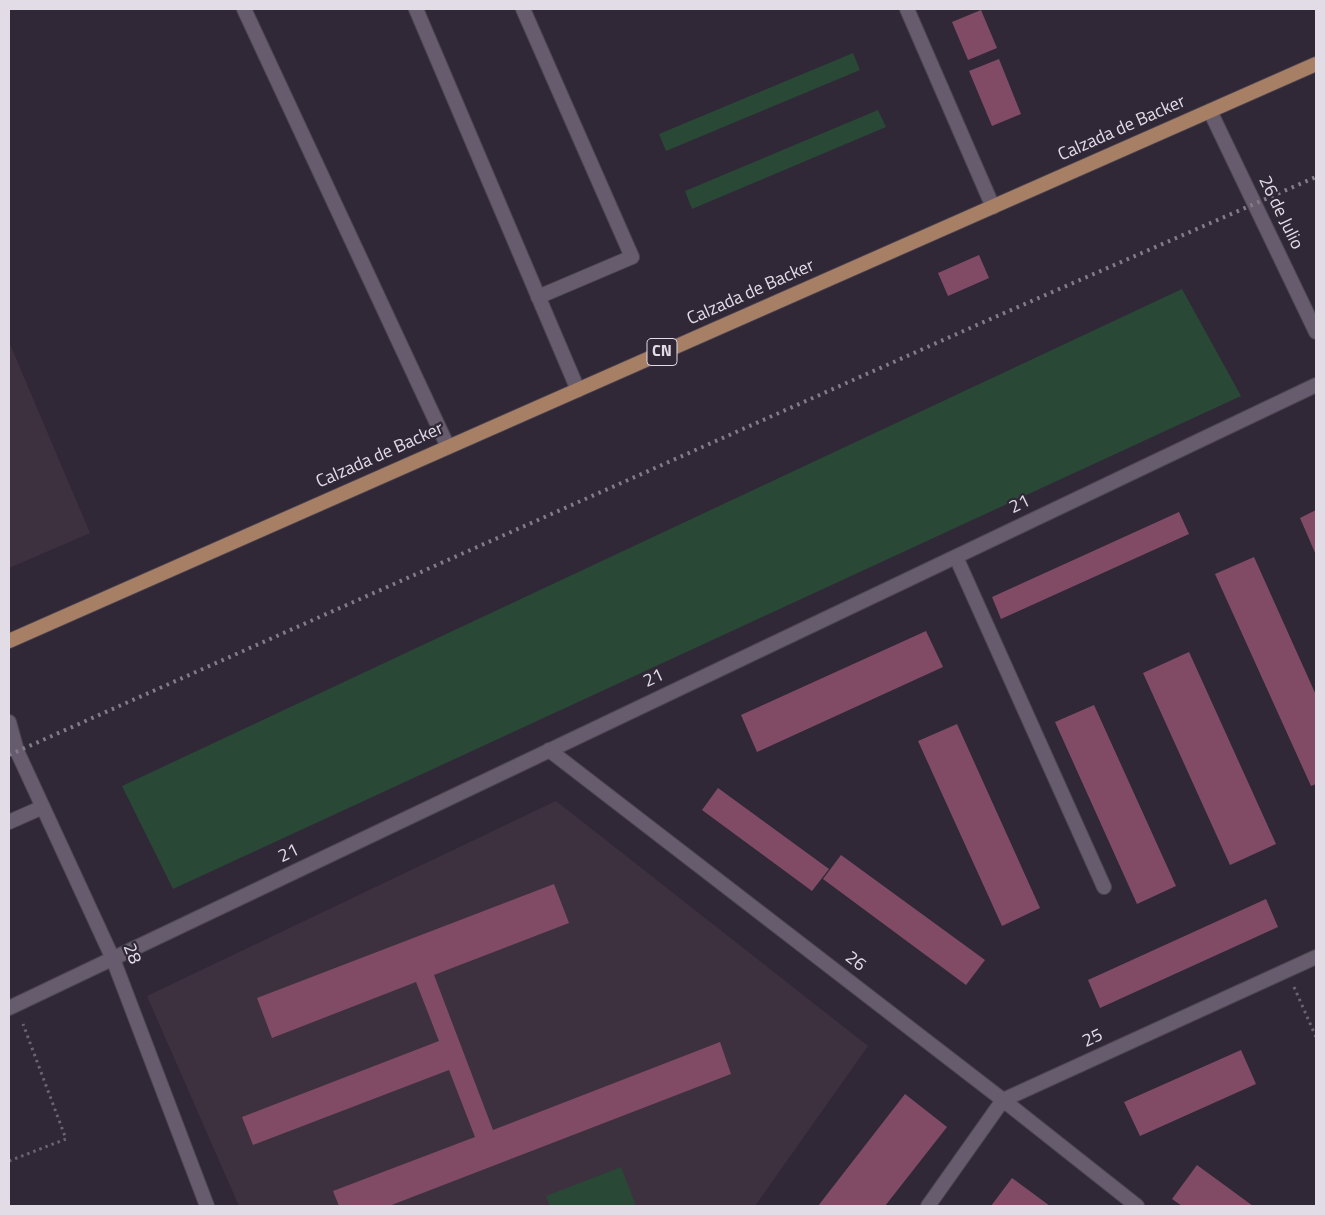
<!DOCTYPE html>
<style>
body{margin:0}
#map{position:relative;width:1325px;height:1215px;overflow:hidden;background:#302837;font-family:"Titillium Web",sans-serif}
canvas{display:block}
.frame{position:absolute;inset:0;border:10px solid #e2dce6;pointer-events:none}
</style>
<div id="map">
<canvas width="1325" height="1215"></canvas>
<div class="frame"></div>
</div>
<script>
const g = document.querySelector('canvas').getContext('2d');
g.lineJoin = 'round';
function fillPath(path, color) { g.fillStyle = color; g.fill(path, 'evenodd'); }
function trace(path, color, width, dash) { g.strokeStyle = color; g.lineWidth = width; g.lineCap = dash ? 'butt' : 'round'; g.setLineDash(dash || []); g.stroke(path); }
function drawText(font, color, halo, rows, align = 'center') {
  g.font = font + ' "Titillium Web",sans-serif'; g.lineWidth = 4.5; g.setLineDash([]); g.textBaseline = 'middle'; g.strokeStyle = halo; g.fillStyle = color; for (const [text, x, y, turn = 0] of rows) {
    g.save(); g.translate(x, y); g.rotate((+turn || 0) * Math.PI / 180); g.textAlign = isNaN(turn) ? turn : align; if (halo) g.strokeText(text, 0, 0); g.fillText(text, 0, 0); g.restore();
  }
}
fillPath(new Path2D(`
 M9,342L90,533L9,568Z
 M556,801L868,1046L755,1206H239L147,996Z`), '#3e313f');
fillPath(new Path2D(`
 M853,53L860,70L666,151L659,134Z
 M878,110L886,127L692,209L685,191Z
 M1182,289L1241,396L173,889L122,786Z
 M621,1167L636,1206H550L546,1196Z`), '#294836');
fillPath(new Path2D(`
 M981,10L997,48L968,60L952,22Z
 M999,59L1021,114L992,126L969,71Z
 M979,255L989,278L948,296L938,273Z
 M1316,510V555L1300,518Z
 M1179,512L1189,534L1001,619L992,597Z
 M1254,557L1316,695V784L1311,786L1215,574Z
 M926,631L943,667L757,752L741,715Z
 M1189,652L1276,844L1230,865L1143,673Z
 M1094,705L1176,886L1137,904L1055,722Z
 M957,724L1040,908L1002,926L918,741Z
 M718,788L829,869L812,891L702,810Z
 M841,855L985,960L966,985L823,879Z
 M554,884L569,923L434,975L493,1130L720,1042L731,1074L389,1206H339L333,1191L475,1137L449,1070L253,1145L242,1117L439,1041L416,982L272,1038L257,998Z
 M1266,899L1278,927L1100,1008L1088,980Z
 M1241,1050L1256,1084L1140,1136L1124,1102Z
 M905,1094L947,1127L885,1206H818Z
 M1197,1165L1253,1206H1182L1172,1199Z
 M1012,1178L1050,1206H991Z`), '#814b66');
const service = new Path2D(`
 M244,9L448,447
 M416,9L578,390
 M523,9L632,257L538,297
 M956,557L1104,887`);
const minor = new Path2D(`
 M907,9L993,207
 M9,722L17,751L113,959L207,1206
 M549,750L1003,1100L1137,1206
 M9,822L43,807
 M9,1008L1316,385
 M928,1206L1003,1100L1316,957`);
const tertiary = new Path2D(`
 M1210,111L1316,332`);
const primary = new Path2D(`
 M9,641L1316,64`);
trace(service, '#4d4552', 16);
trace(minor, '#4d4552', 16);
trace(tertiary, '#4d4552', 16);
trace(primary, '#4d4552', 16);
trace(new Path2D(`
 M1294,987L1316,1037
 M9,1161L66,1139L23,1024`), '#6b6371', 3, [2.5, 4]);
trace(service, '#665c6d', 14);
trace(minor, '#665c6d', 14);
trace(tertiary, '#665c6d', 14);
trace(primary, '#a77f65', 14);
trace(new Path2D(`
 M9,755L995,317L1316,177`), '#837c88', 4, [2.5, 5]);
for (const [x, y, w] of [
 [662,352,30]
]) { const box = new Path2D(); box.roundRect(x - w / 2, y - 13.5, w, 27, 4); g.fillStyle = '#302837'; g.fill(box); trace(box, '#e2dce6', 1); }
drawText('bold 16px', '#e2dce6', null, [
 ["CN",662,352]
]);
drawText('18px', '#e2dce6', '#302837', [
 ["Calzada de Backer",1122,129,-24],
 ["26 de Julio",1280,213,64],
 ["Calzada de Backer",751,293,-24],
 ["Calzada de Backer",380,456,-24],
 ["21",1020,505,-26],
 ["21",654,679,-25],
 ["21",289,854,-26],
 ["28",131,954,68],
 ["26",855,962,38],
 ["25",1093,1039,-25]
]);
</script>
